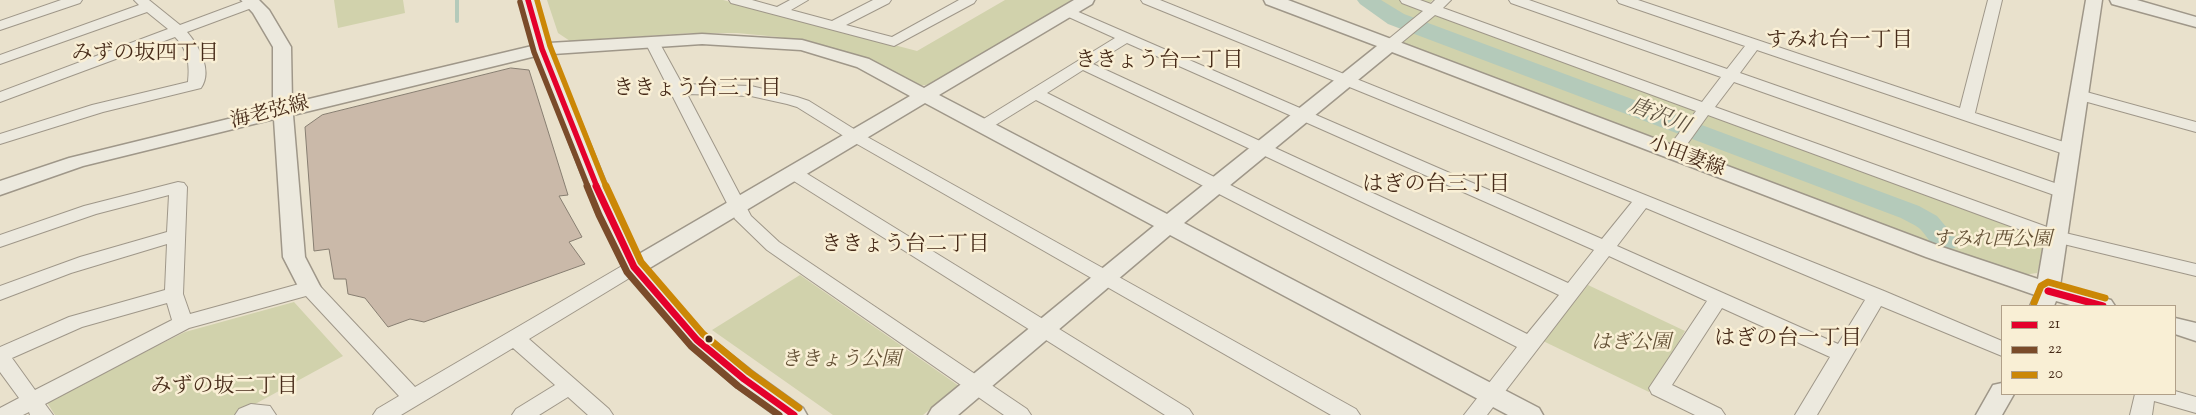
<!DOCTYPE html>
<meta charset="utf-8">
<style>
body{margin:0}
#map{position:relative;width:2196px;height:415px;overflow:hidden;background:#e9e1cc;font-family:"Sorts Mill Goudy",serif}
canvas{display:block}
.legend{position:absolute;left:2001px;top:305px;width:175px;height:90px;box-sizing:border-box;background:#f9efd5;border:1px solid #b1a089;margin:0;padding:6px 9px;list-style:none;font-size:15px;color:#462a18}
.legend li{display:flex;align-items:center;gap:10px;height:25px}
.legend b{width:25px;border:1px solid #b1a089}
</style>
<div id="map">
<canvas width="2196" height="415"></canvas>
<ul class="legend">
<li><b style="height:6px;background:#e4002b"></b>21</li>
<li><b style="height:6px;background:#7a4b2a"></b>22</li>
<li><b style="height:6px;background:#cb8706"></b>20</li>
</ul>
</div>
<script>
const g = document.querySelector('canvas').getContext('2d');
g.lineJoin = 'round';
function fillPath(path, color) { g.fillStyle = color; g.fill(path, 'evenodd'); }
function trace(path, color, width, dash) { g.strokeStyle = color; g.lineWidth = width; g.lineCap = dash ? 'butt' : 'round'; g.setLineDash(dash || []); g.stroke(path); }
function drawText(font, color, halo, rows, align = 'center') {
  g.font = font + ' "Sorts Mill Goudy","Noto Serif JP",serif'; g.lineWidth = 5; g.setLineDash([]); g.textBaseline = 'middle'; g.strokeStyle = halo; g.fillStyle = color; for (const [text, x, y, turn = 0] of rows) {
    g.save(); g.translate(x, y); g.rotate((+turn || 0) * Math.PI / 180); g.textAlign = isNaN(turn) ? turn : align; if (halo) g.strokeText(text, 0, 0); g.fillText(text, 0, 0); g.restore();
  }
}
fillPath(new Path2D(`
 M334,0H403L405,13L338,28Z
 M547,0H723L917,51L1005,0H1074L932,84L918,86L882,66L836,49L779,37L737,33H691L570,41L558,33Z
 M1370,0H1433L1424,8L2038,233L2046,240L2037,273L2023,275L1985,265L1403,46L1400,41L1418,25L1391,15Z
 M800,275L959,386L923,415H833L712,330Z
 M1588,285L1685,331L1649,392L1543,341Z
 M294,302L343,356L235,415H55L46,401L185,332Z`), '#d1d2ac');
trace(new Path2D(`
 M457,0V21`), '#b4caba', 4);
fillPath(new Path2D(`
 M1357,0H1381L1404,14L1919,206L1937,216L1959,242L1955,248C1931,255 1933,241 1919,228C1914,224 1906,221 1901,218L1388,24L1360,4Z`), '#b4caba');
const building = new Path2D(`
 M511,68L529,70L568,195L559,196L582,237L569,242L585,264L424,322L410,319L388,327L365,298L348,294L346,279H334L329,249L314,251L305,127L322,115Z`);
fillPath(building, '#cab9a9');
trace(building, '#877e71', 1);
const minor = new Path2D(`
 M61,0H82L80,3L0,30V21Z
 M134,0H149L180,25L247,0H257L259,3L257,6L187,32C199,46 213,71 201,88L103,112L0,144V134L92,105L188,82C190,64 188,50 175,37L0,102V92L168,29L147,12L0,64V55L139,5Z
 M729,0H752L777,7L790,0H808L791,10L832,21L873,0H891L889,3L846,25L892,37L959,0H976L974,3L894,46L731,3Z
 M1141,0H1160L1884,291L2002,341V356L1881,306L1817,415H1795L1830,357L1722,308L1672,385L1721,409L1725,415H1695L1652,394L1649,388L1707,301L1609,256L1487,415H1464L1517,347L1036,100L989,129H977L975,126L977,123L1115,38L1062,14L1060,11L1062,8L1067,7L1602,239L1632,202L1143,3ZM1127,43L1594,250L1568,283L1093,64ZM1083,70L1559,295L1527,334L1047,93ZM1646,208L1865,300L1838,344L1617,246Z
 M1400,0H1420L1431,4L1435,0H1451L1443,8L1702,102L1721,77L1511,3L1509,0H1529L1727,69L1745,46L1619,3L1617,0H1638L1960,108L1988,0H2002L1975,113L2076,146L2078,150L2076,154H2064L1757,50L1740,73L2069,188L2072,192L2069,196L2063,197L2057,196L1734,82L1715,107L2061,232L2196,264V276L2051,241L1708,115L1678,157H1666L1664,153L1696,111L1435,15L1395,48H1385L1383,45L1385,42L1423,11L1402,3Z
 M652,38L657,39L659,42L682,84L751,86L797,97L809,101L862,134L1356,409L1360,415H1331L850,140L797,107L787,104L751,96L687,94L751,216L779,242L1027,409L1031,415H1004L767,250L735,219L645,42L647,39Z
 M2079,90L2196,122V132L2073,98L2071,95L2073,92Z
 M795,169L801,170L1189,409L1193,415H1165L789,178L787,174L789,170Z
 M178,182L184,183L187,187L183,294L190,314L310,281L317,283L415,387L627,263L634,261L641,263L643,267L641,271L529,339L609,409L613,415H588L568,397L539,415H512L516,409L555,385L513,348L401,415H373L377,409L399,396L306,296L189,328L45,404L53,415H30L29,412L23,415H0V408L19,398L0,372V347L69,317L165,290L167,244L71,273L0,300V286L80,257L167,232L169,195L96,214L0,247V235L84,206ZM167,303L172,320L35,390L12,358L82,327Z
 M2175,391L2196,397V413L2154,401L2152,415H2130L2135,394H2175Z
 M251,404L270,406L276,415H235L239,409Z`);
const tertiary = new Path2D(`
 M241,0H259L269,10L291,47L292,103L532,46L520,0H536L549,43L702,34L802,40L869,59L924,88L1074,0H1094L1092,4L939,95L1167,214L1377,46L1266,4L1264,0H1288L1942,247L2038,279L2086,0H2102L2060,286L2111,300L2115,306H2074L2056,301L2054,306H2030L2035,295L1926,257L1392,52L1184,223L1539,408L1543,415H1508L1170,235L958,415H928L932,408L1154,226L925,103L648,269L705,334L753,372L803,408L807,415H775L735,386L689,346L626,272L596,212L536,56L293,115L305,257L321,288L318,294L310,296L302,294L283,257L274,119L83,166L0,195V181L69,158L273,108V47L253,13ZM702,44L801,50L857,67L910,96L639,254L618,212L553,54Z
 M2110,0H2137L2196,17V27L2112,4Z
 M2175,318L2196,323V341L2175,334Z
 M2002,383V394H2014L2002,415H1976L1993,385Z`);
trace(minor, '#9f9789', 2);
trace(tertiary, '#9f9789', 3);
fillPath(minor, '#ece9de');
fillPath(tertiary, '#ece9de');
trace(new Path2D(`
 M528,0L542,49L597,187`), '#e4002b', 5.5);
trace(new Path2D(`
 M596,186L634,267L697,340L744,379L794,415
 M2048,291L2103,306`), '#e4002b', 7);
trace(new Path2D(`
 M520,2L534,52L588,187`), '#7a4b2a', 5.5);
trace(new Path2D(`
 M587,186L599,215L627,272L691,346L738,386L779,415`), '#7a4b2a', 7);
trace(new Path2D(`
 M537,0L550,46L606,187`), '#cb8706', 5.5);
trace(new Path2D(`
 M606,186L641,262L703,334L749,372L799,408
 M2034,303L2041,286L2048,282L2105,298`), '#cb8706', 7);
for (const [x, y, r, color] of [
 [709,339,4.5,"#462a18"]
]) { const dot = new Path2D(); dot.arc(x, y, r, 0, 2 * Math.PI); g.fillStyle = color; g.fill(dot); trace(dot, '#f9efd5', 2); }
drawText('20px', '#462a18', '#f9efd5', [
 ["海老弦線",270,114,-14],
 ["小田妻線",1686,158,21]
]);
drawText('italic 20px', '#645136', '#f9efd5', [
 ["すみれ西公園",1992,242],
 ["はぎ公園",1631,345],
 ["ききょう公園",841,362]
]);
drawText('21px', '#462a18', '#f9efd5', [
 ["すみれ台一丁目",1839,42],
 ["みずの坂四丁目",145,55],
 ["ききょう台一丁目",1159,62],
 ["ききょう台三丁目",697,90],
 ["はぎの台三丁目",1436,186],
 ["ききょう台二丁目",905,246],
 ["はぎの台一丁目",1788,340],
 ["みずの坂二丁目",224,388]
]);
drawText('italic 21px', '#5c503e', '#f9efd5', [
 ["唐沢川",1659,118,21]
]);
</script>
